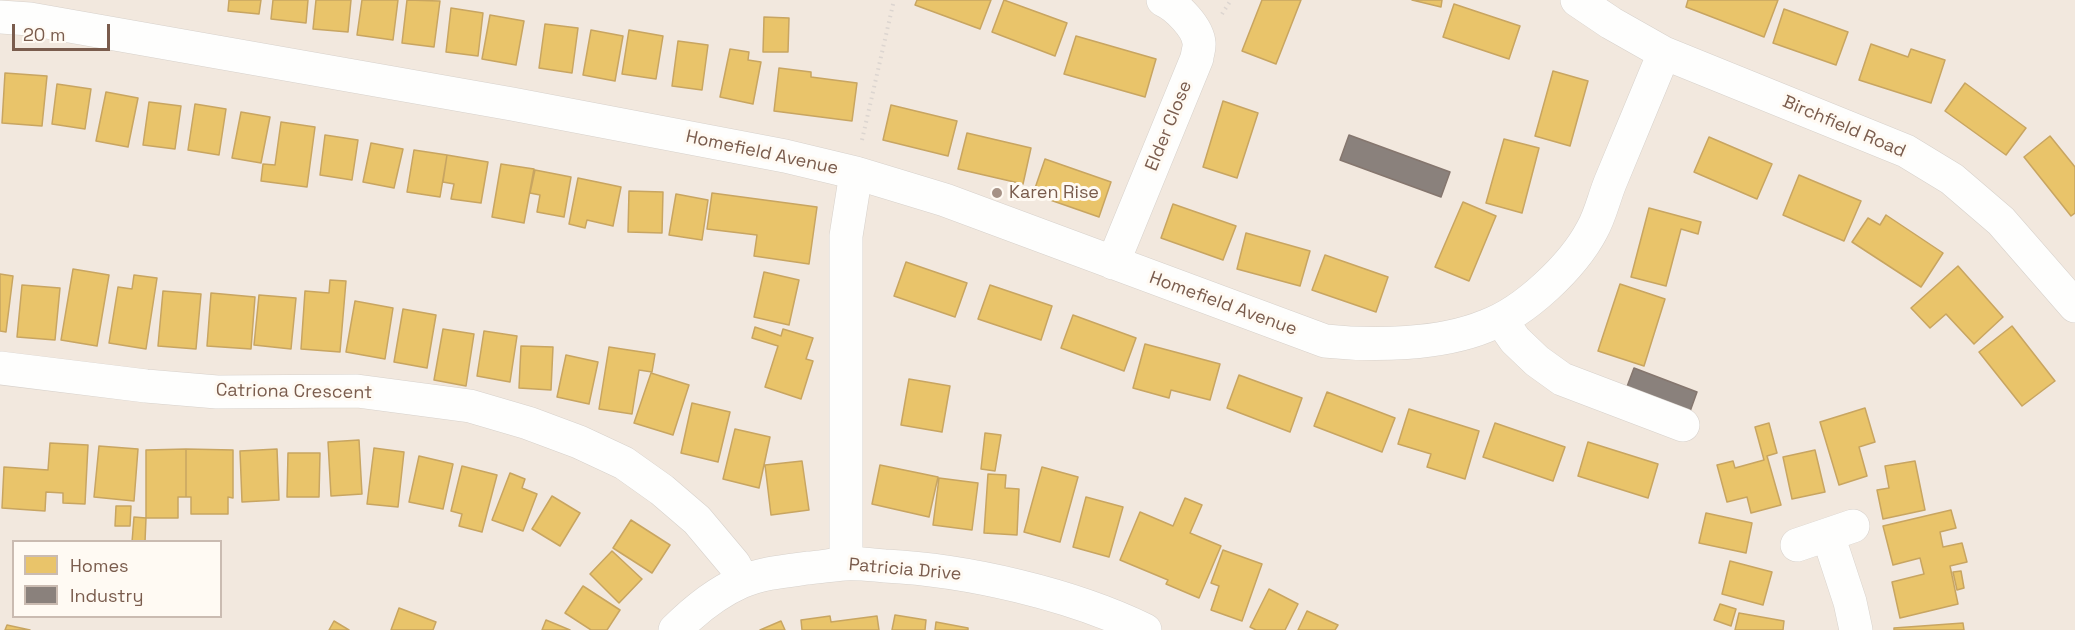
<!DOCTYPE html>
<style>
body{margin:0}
#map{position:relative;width:2075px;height:630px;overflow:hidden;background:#f9f5f0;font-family:"Space Grotesk",sans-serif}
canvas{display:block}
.legend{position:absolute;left:12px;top:540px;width:210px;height:78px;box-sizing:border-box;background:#fffaf3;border:2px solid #cabbb1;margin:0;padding:8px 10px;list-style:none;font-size:18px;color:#7a5c4d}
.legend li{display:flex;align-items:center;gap:12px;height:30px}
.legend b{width:30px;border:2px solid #cabbb1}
.scale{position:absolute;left:12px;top:24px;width:98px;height:27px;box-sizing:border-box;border:3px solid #7a5c4d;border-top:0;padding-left:8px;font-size:18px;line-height:21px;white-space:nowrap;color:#7a5c4d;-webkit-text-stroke:4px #fffaf3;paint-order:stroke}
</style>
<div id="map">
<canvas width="2075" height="630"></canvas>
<ul class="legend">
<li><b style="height:16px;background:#e9c46a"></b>Homes</li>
<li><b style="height:16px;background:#8a817c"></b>Industry</li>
</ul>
<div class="scale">20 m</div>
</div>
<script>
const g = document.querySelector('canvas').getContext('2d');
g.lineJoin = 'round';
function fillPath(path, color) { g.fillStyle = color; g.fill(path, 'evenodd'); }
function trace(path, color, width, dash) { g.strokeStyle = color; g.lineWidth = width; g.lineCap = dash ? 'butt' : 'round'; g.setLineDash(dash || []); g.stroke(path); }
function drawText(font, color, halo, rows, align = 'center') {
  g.font = font + ' "Space Grotesk",sans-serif'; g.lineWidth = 6; g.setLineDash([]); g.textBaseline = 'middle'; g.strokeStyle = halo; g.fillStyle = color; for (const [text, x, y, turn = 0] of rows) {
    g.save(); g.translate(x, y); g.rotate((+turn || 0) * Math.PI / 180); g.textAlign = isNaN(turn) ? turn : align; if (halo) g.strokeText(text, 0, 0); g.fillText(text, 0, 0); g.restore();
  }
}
fillPath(new Path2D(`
 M0,0H2075V630H0ZM14,542H220V616H14Z`), '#f2e8de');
const homes = new Path2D(`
 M229,0H261L259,14L228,11Z
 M273,0H308L306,23L271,19Z
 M316,0H351L348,32L313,29Z
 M362,0H398L393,40L357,35Z
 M407,0L440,1L434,47L402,43Z
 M917,0H991L980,29L915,5Z
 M1004,0L1067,23L1055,56L992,32Z
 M1262,0H1301L1276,64L1242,51Z
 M1412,0H1442L1441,7Z
 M1688,0H1778L1764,37L1686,7Z
 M1454,4L1520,26L1509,59L1443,37Z
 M451,8L483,13L478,56L446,52Z
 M1784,9L1848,32L1836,65L1773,43Z
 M490,15L524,21L516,65L482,59Z
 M764,17L789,18L788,52H763Z
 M545,24L578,28L572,73L539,68Z
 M591,30L623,36L615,81L583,75Z
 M629,30L663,36L656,79L622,74Z
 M1076,36L1156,59L1145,97L1064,74Z
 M678,41L708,45L702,90L672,86Z
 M1871,44L1908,57L1911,49L1945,60L1931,103L1859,80Z
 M730,49L749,52L748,60L761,62L753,104L720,97Z
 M779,68L811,72V77L857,83L852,121L774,111Z
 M1553,71L1588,81L1570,146L1535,136Z
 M5,73L47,76L42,126L2,123Z
 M1965,83L2026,128L2006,155L1945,111Z
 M57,84L91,89L85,129L52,124Z
 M106,92L138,98L128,147L96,141Z
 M1223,101L1258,113L1237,178L1203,167Z
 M149,102L181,106L175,149L143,145Z
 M195,104L226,109L219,155L188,150Z
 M891,105L957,121L948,156L883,140Z
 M241,112L270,117L261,163L232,158Z
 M281,122L315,127L307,187L261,181L263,164L275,165Z
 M967,133L1031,148L1023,184L958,169Z
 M325,135L358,140L352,180L320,175Z
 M2050,136L2075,167V213L2071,216L2024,157Z
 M1709,137L1772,164L1757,199L1694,172Z
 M1504,139L1539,148L1522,213L1486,203Z
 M371,143L403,149L394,188L363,182Z
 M414,150L447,155L440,197L407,192Z
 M447,155L488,162L481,203L451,199L454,184L443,182Z
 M1045,159L1111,182L1099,217L1033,194Z
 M501,164L534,169L524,223L492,217Z
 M535,170L571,177L564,217L537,212L540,195L530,193Z
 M1799,175L1861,201L1844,241L1783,215Z
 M578,178L621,187L613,226L587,220L585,228L569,224Z
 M629,191L663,192L662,233L628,232Z
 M712,193L817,207L809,264L754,256L757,235L707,229Z
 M676,194L708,200L702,240L669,235Z
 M1463,202L1496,216L1469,281L1435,267Z
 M1173,204L1236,226L1223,260L1161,238Z
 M1649,208L1701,222L1698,234L1681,229L1666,286L1631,277Z
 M1886,215L1943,253L1921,287L1852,242L1868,218L1880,225Z
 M1246,233L1310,251L1300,286L1237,269Z
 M1325,255L1388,277L1376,312L1312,290Z
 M906,262L967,283L955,317L894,296Z
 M1958,266L2003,317L1974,344L1946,314L1930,328L1911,308Z
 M73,269L109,275L97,346L61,340Z
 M764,272L799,280L789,325L754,317Z
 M0,274L13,276L6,332L0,331Z
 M134,275L157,278L146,349L109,343L118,287L132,289Z
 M330,280L346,281L340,352L301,349L305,291L329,293Z
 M1620,284L1665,299L1644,366L1598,351Z
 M22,285L60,288L55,340L17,337Z
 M990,285L1052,306L1041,340L978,319Z
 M163,291L201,294L196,349L158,346Z
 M211,293L255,297L251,349L207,346Z
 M259,295L296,298L291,349L254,345Z
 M355,301L393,308L385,359L346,352Z
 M403,309L436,315L427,368L394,362Z
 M1073,315L1136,338L1124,371L1061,348Z
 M2012,326L2055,381L2022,406L1979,352Z
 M755,327L781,336L783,329L813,338L806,359L813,361L801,399L765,387L778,346L752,338Z
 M443,329L474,334L466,386L434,380Z
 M484,331L517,336L510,382L477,376Z
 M1145,344L1220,364L1210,400L1171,390L1169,398L1133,388Z
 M521,346L553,347L551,390L519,388Z
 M609,347L655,354L652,372L639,370L632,414L599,409Z
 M566,355L598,362L589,404L557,397Z
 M651,373L689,385L673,435L634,423Z
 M1239,375L1302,398L1290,432L1227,408Z
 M909,379L950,386L942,432L901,425Z
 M1327,392L1395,418L1382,452L1314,426Z
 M692,403L730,412L718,462L681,453Z
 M1865,408L1875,442L1859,447L1867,476L1839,485L1820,422Z
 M1409,409L1479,431L1465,479L1427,467L1431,454L1398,444Z
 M1495,423L1565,447L1553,481L1483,457Z
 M1769,423L1777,453L1767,456L1781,505L1751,513L1747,497L1727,502L1717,465L1733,461L1735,468L1764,460L1755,427Z
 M735,429L770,437L759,488L723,479Z
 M985,433L1001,435L995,471L981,469Z
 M359,440L362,494L331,496L328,442Z
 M1588,442L1658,464L1648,498L1578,476Z
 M50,443L88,445L85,504L63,503V493L46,492L45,511L2,508L4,467L48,470Z
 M99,446L138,449L134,501L94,497Z
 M374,448L404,452L398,507L367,504Z
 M186,449L233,450V498L228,497V514H191V497H186Z
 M186,449V497H178V518H146V450Z
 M277,449L279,500L242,502L240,451Z
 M1815,450L1825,492L1792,499L1783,457Z
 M288,453H320L319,497H287Z
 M419,456L453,464L443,509L409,502Z
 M802,461L809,510L771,515L765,465Z
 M1915,461L1925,510L1883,519L1877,490L1889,488L1885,466Z
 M880,465L938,477L929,517L872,504Z
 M462,466L497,475L482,532L459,526L462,514L451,511Z
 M1042,467L1078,477L1060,542L1024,532Z
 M510,473L525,479L522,488L537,494L523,531L492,520Z
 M988,474L1006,475L1005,488L1019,489L1017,535L984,533Z
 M939,478L978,483L972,530L933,525Z
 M552,496L580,513L560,546L532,529Z
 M1086,497L1123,507L1109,557L1073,547Z
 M1185,498L1202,505L1190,533L1221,546L1199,598L1166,584L1168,580L1120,560L1140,512L1173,526Z
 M116,506H131L130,526H115Z
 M1951,510L1956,528L1940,532L1943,547L1962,543L1967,562L1950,566L1958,604L1900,618L1892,582L1924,574L1920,558L1893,565L1883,526Z
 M1706,513L1752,523L1746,553L1699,543Z
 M134,517L146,518L145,542H132Z
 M631,520L670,545L652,573L613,548Z
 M1223,550L1262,564L1242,621L1211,610L1219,586L1211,583Z
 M612,551L642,579L619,603L590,574Z
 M1730,561L1772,572L1763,605L1722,594Z
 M1961,571L1964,588L1957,590L1953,572Z
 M583,586L620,610L607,630H591L565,613Z
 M1269,589L1298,604L1285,630H1256L1250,627Z
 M1720,604L1736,609L1731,626L1714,620Z
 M399,608L436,622L433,630H391Z
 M1307,611L1338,625L1335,630H1298Z
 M1739,613L1784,621L1783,630H1735Z
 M895,615L926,620L925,630H892Z
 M830,616L831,622L877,616L879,630H802L801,620Z
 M546,620L570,630H542Z
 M334,621L349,630H329Z
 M781,621L785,630H760Z
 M936,622L968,628V630H935Z
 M1963,623L1964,630H1894V628Z
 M7,625L30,630H5Z`);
fillPath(homes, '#e9c46a');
trace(homes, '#c8a561', 1.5);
const industry = new Path2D(`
 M1349,135L1450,172L1441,197L1340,160Z
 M1634,368L1697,392L1688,417L1625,392Z`);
fillPath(industry, '#8a817c');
trace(industry, '#85766e', 1.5);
const street = new Path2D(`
 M1577,0L1611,23L1664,53L1906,151L1952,179L2001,221L2075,306
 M0,17L30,19L512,104L785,156L856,173L945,200L1325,341C1374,346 1440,345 1486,326C1525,312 1573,266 1592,230C1600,216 1604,198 1610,183C1628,140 1646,96 1664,53
 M1113,263L1197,58C1197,54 1200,47 1199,43C1198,28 1177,6 1163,0
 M1501,320L1515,340L1537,361L1562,379L1683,425
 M0,368L146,386L217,392L357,391L470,406L528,423L579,442L624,463L662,490L697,520L734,564L743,581
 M1828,535L1850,602L1856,630
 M1797,545L1853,526
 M846,564V236L856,173
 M675,630C694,611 716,593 741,582C762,573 786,571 808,568C820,567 832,565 844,564C858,563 872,565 885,566C967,570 1071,594 1145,630`);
trace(street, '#d7d1cb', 34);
trace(new Path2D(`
 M1222,14L1231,0
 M862,140L894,0`), '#dcd5d0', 4, [1.5, 4.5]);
trace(street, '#fefefd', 33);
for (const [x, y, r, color] of [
 [997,193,6,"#a69286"]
]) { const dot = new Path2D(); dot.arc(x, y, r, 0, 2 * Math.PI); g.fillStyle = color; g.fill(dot); trace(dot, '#fffaf3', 2); }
drawText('18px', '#7a5c4d', '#fffaf3', [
 ["Elder Close",1169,126,-68],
 ["Birchfield Road",1844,127,23],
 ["Homefield Avenue",762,153,12],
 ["Homefield Avenue",1223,304,20],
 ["Catriona Crescent",294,392,1],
 ["Patricia Drive",905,570,5]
]);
drawText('18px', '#7a5c4d', '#fffaf3', [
 ["Karen Rise",1009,193]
], 'left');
</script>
